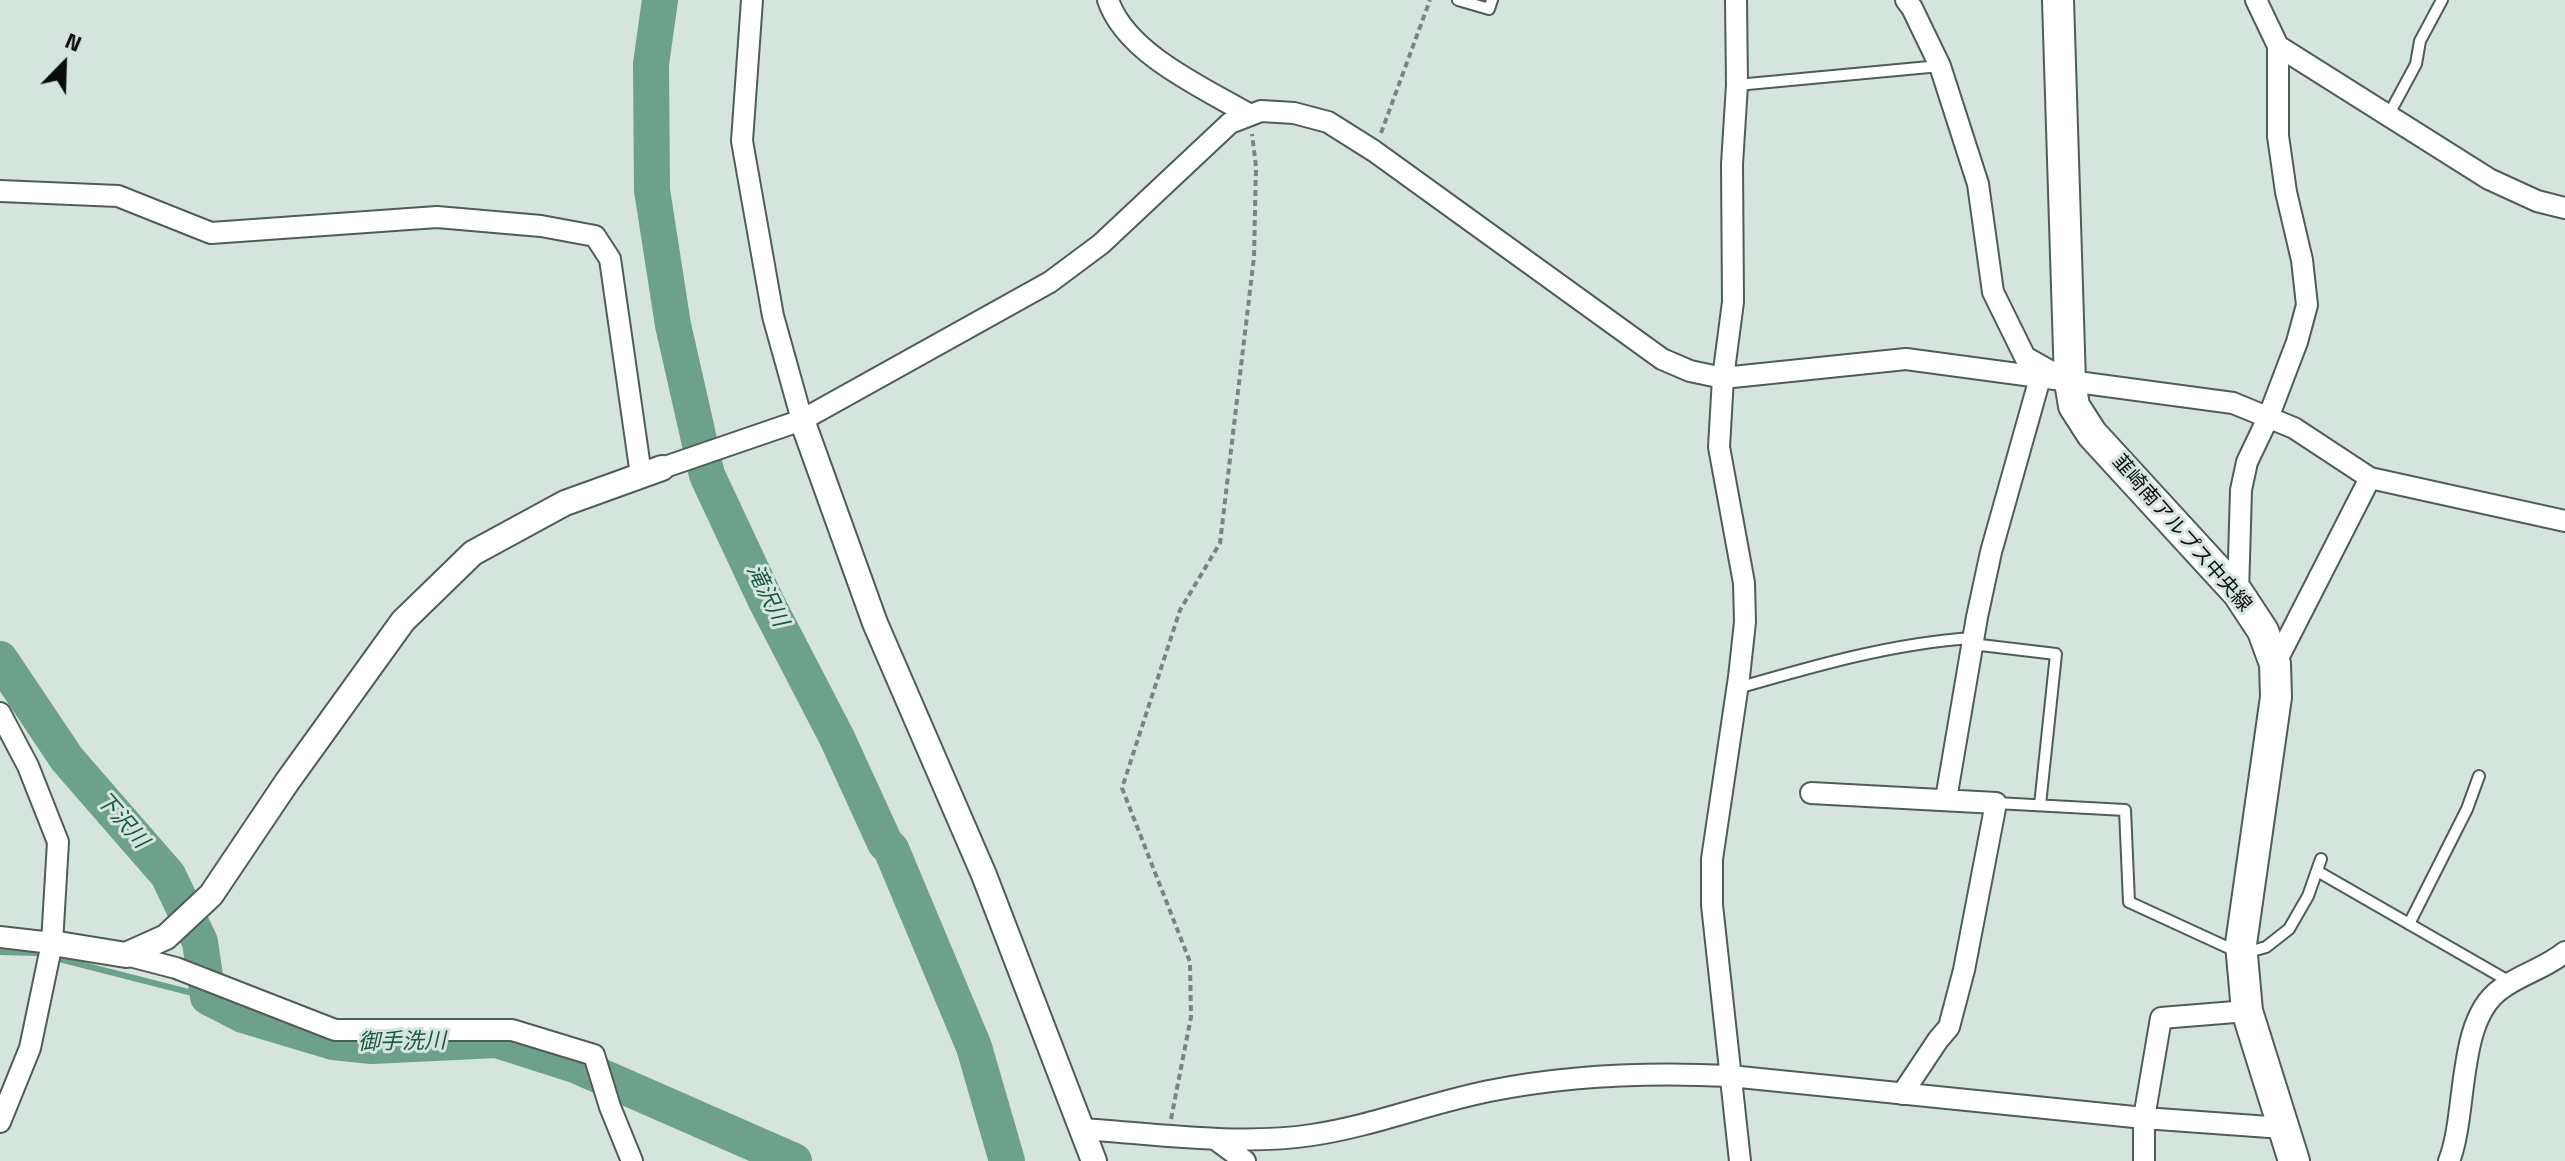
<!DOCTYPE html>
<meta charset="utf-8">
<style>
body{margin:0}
#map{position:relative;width:2565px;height:1161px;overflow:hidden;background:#d6e4de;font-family:"Titillium Web",sans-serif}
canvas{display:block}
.north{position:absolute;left:24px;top:24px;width:80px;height:80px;-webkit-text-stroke:6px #d6e4de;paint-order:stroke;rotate:23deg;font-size:22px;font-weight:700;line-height:32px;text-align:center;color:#090e0c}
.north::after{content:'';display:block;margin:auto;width:28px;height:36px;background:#090e0c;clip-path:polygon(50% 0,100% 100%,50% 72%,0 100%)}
</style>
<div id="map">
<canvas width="2565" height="1161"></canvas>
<div class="north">N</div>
</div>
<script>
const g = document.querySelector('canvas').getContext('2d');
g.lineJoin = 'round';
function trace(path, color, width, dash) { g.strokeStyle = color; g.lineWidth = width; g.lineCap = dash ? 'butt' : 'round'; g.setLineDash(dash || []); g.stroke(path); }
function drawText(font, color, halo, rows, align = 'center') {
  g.font = font + ' "Titillium Web","Noto Sans JP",sans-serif'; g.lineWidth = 6; g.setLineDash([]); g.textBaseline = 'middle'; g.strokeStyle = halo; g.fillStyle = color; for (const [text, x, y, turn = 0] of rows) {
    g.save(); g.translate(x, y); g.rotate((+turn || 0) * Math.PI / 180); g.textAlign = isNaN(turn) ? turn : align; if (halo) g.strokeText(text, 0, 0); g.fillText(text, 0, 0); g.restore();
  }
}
trace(new Path2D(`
 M0,952L36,953L208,997`), '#6da18c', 6);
trace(new Path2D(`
 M660,0L651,64L652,190L673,325L707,475L766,601L837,738L885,843L891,849L974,1047L1007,1161
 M0,659L67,759L168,875L200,942L208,997L243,1015L333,1042L372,1046L497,1040L575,1065L794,1161`), '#6da18c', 36);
const service = new Path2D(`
 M1458,0L1489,9L1492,0
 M1737,85L1940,66
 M2388,116L2416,64L2420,41L2442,0
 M1972,644L2056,654L2040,805
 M1738,688C1814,666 1893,643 1973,638
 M1996,803L2125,810L2129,902L2242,954L2266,947L2289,929L2308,896L2321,859
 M2317,871L2512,983
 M2409,924L2467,809L2479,776`);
const minor = new Path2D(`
 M752,0L742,141L773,316L802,420
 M1108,0C1126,54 1204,88 1250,115
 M1736,0L1737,85L1732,164L1733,302L1723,378L1719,447L1744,583L1745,622L1739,677L1712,859V905L1740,1161
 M1906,0L1912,8L1940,66L1978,184L1993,292L2025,357L2057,375
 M2278,46L2489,179L2537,201L2565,208
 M0,191L118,196L211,233L437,217L541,226L595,236L610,259L641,475
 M662,468L802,420L1050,282L1101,244L1230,123L1261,111L1294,113L1328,122L1374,151L1662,359L1690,371L1723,378L1906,359L2233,403L2294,428L2370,478L2565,521
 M2238,593L2241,490L2247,462L2268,418L2297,342L2307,305L2302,260L2286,192L2278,136V46L2256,0
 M2275,664L2370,478
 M0,713L28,766L58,842L52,943L30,1048L0,1122
 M1811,793L1996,803L1964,970L1949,1027L1938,1040L1902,1094
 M1946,799L1977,617L1991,552L2040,378
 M0,937L52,943
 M126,955L176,968L335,1030H512L594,1055L610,1107L632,1161
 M1083,1129C1155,1134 1241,1146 1312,1135C1373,1126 1429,1103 1489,1091C1568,1075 1649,1072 1730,1076L2144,1118L2283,1128
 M1215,1139L1245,1161
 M2144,1161V1118L2161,1018L2247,1011
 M2449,1161C2468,1113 2456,1020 2501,989C2521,974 2546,968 2565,952`);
const tertiary = new Path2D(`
 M802,420L875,623L984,875L1094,1161
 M52,943L126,955L166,937L211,895L287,782L403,621L473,553L565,503L662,468`);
const primary = new Path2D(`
 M2058,0L2070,382L2074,406L2092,434L2238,593L2263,631L2275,664L2276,697L2241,944L2247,1011L2294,1161`);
trace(service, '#505d57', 14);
trace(minor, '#505d57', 24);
trace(tertiary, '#505d57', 28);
trace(primary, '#505d57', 34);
trace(new Path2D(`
 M1381,133L1430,0
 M1171,1119L1191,1017L1190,962L1122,788L1180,610L1220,543L1254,257L1256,167L1252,134`), '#7a8480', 4, [6, 4]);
trace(service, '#fff', 10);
trace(minor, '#fff', 20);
trace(tertiary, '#fff', 24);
trace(primary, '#fff', 30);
drawText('20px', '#090e0c', '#d6e4de', [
 ["韮崎南アルプス中央線",2181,534,49]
]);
drawText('italic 22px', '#175944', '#d6e4de', [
 ["滝沢川",766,596,64],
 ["下沢川",121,821,49],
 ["御手洗川",402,1043,-1]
]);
</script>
